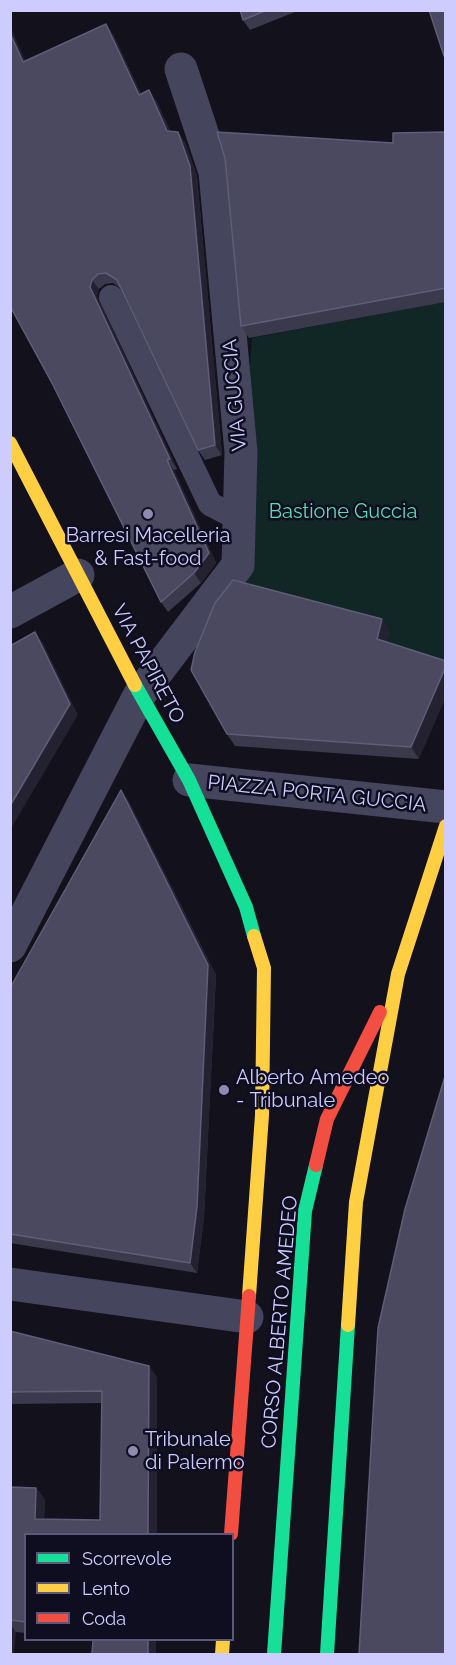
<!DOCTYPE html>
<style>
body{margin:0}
#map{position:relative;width:456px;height:1665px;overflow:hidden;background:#12111c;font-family:Raleway,sans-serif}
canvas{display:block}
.frame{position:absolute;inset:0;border:12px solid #ceccff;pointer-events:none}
.legend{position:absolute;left:24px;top:1533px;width:210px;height:108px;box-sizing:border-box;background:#0f0d20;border:2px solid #5b5979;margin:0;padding:8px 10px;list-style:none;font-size:18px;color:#ceccff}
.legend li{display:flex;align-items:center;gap:12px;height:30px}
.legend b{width:30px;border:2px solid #5b5979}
</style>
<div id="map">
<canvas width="456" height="1665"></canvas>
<div class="frame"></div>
<ul class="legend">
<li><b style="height:8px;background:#16e098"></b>Scorrevole</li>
<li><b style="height:8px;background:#ffcf43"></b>Lento</li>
<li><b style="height:8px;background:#f24e42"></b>Coda</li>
</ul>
</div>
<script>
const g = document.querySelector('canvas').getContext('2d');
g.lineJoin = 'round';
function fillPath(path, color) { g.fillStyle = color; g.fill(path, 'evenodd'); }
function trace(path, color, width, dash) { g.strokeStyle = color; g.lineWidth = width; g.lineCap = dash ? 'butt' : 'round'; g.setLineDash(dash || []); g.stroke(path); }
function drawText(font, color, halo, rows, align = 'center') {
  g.font = font + ' Raleway,sans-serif'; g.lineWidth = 5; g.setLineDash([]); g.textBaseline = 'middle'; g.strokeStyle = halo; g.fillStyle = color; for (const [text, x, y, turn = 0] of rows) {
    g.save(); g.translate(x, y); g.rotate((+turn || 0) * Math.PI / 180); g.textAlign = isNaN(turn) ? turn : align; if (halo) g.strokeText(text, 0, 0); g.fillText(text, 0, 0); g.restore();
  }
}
fillPath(new Path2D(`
 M445,302V670L385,651L390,630L234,590L252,338Z`), '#102726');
trace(new Path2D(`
 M111,297L210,504L239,519`), '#45465d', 24);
trace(new Path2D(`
 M10,612L78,575
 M189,780L446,807
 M10,946L140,694L238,565L241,452L215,172L181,69
 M10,1284L247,1317`), '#45465d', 33);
trace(new Path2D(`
 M135,685L189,780L246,907L254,936
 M274,1654L305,1211L316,1165
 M327,1654L348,1325`), '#16e098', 14);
trace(new Path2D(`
 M10,443L135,685
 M249,1296L262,1115L264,968L254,936
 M348,1325L356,1202L398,974L446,826
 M222,1654L223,1640`), '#ffcf43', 14);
trace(new Path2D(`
 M316,1165L327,1119L380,1012
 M231,1534L249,1296`), '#f24e42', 14);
fillPath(new Path2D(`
 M240,10H300L250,30L243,20Z
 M10,26L25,61L113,34L141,94L156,100L170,131L185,142L197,176L222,455L205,460L198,450L120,288L113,283L105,284L99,289L97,296L177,469L174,470L216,563L201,583L168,612L161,602L53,385L10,306Z
 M446,132V302L249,338L241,326L393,143Z
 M390,631L387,642L419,759L235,746L227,734Z
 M128,800L216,975L204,1217L197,1273L10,1243V988Z
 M10,1331L149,1366L157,1378V1534H26V1633L16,1632L10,1654V1487L36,1488L45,1500L44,1519L100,1520L102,1403L10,1404Z`), '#3b394c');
fillPath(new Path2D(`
 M106,24L113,34L146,105L139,95Z
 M10,26L30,72L23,62L10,33Z
 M149,90L156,100L174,141L167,131Z
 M178,132L185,142L197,176L222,455L215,445Z
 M92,280L99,289L97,296L177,469L170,459L90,287Z
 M167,460L174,470L216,563L201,583L194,573Z
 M382,619L390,631L385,651L377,639Z
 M35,632L43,643L78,715L10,830V806Z
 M446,666V697L419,759L411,747Z
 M121,790L128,800L216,975L204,1217L197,1273L190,1263Z
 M149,1366L157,1378V1534H148Z
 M36,1488L45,1500L44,1530L35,1519Z
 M10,1624L16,1632L14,1654H10Z
 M148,1640H156V1654H148Z`), '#242230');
const building = new Path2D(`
 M240,10H267L243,20Z
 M429,10H446V56H444Z
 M106,24L139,95L149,90L167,131L178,132L190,166L215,445L198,450L117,280L106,273L98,274L92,280L90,287L170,459L167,460L209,553L194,573L161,602L53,385L10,306V33L23,62Z
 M217,132L393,143V133L446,132V288L241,326L225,158Z
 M233,580L382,619L377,639L446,661V666L411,747L227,734L191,670L195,652L215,603Z
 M35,632L70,704L10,806V646Z
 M121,790L208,965L197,1207L190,1263L10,1234V988Z
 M446,1073V1654H359L378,1328L405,1209Z
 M10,1331L149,1366L148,1534H26V1622L10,1620V1487L36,1488L35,1519L100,1520L102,1391L10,1392Z
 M93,1640H148V1654H92Z`);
fillPath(building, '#4b495f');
trace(building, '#5f5d78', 1.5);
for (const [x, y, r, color] of [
 [148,514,6,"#8c8bb0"],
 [224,1090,6,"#8c8bb0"],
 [133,1451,6,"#8c8bb0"]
]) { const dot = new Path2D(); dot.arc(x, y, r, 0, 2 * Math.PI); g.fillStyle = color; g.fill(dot); trace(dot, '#0f0d20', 2); }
drawText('20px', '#ceccff', '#0f0d20', [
 ["VIA GUCCIA",235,395,-95],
 ["VIA PAPIRETO",148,664,62],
 ["PIAZZA PORTA GUCCIA",317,794,6],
 ["CORSO ALBERTO AMEDEO",280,1322,-85]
]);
drawText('20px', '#57dfb4', '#0f0d20', [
 ["Bastione Guccia",343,512]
]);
drawText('20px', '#ceccff', '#0f0d20', [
 ["Barresi Macelleria",148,536,"center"],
 ["& Fast-food",148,559,"center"],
 ["Alberto Amedeo",236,1078],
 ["- Tribunale",236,1101],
 ["Tribunale",145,1440],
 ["di Palermo",145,1463]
], 'left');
</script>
